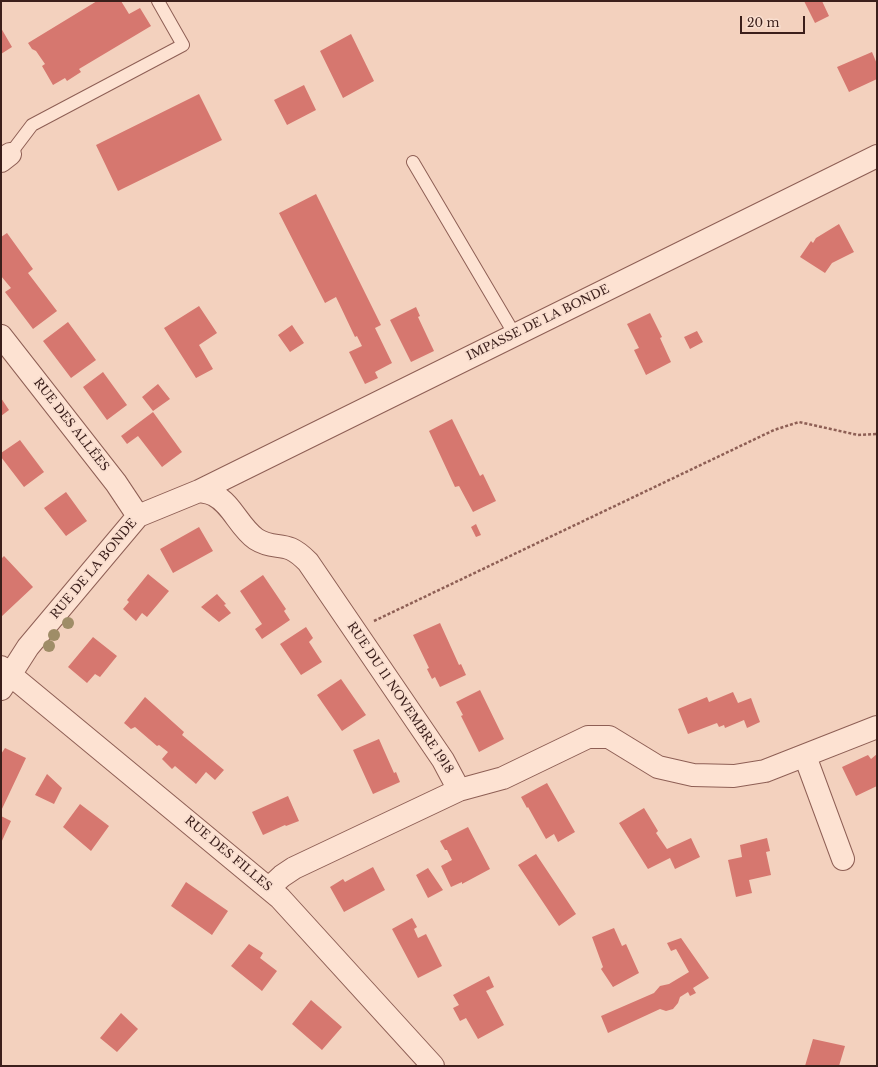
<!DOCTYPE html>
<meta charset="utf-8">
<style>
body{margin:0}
#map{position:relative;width:878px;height:1067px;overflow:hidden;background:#f3d1be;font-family:"Libre Baskerville",serif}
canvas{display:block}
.frame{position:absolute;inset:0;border:2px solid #3b1f1b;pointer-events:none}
.scale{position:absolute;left:740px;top:16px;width:65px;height:18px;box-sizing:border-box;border:2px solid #3b1f1b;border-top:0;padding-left:5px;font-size:12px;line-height:14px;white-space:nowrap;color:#3b1f1b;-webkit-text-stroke:3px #f9decf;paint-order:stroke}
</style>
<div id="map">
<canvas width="878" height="1067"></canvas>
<div class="frame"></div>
<div class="scale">20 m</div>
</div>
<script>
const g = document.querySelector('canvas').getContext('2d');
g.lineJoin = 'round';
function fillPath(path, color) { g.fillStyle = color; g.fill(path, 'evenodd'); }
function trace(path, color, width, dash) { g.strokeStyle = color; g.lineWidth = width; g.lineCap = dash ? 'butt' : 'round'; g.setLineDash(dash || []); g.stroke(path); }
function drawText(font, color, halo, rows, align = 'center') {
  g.font = font + ' "Libre Baskerville",serif'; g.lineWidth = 3.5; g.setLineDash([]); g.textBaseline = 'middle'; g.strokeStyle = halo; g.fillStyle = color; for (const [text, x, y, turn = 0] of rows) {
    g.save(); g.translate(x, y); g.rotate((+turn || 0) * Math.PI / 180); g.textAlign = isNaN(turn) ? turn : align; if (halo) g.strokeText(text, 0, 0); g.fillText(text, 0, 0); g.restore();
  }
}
fillPath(new Path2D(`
 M97,1H121L129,14L140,8L151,26L79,69L81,72L67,81L65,78L53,85L42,66L45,64L36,51L32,49L28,43Z
 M804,1H822L829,16L815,23Z
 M1,28L12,47L1,54Z
 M351,34L374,81L343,98L320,51Z
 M872,52L877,64V79L849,92L837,67Z
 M304,85L316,110L287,125L274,100Z
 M199,94L222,140L118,191L96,145Z
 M316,194L381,325L375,328L392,363L375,372L378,378L365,384L349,352L362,346L357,336L355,337L336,297L325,303L279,213Z
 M839,224L854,252L832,263L825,273L800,257L811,241L813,243L816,238Z
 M7,233L33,269L28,273L57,311L33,329L5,292L11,288L1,276V237Z
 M199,306L217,333L199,345L213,369L196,378L164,328Z
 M416,307L420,316L418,317L434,351L411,362L390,320Z
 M650,313L662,337L660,338L671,362L646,375L634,350L639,348L627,324Z
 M68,322L96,360L71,378L43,341Z
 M292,325L304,343L290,352L278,335Z
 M697,331L703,342L690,349L684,337Z
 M103,372L127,405L107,420L83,387Z
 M158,384L170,399L153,411L142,397Z
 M1,398L9,410L1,416Z
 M153,412L182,452L162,467L138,436L127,444L121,436Z
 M452,419L480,476L483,474L496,501L473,512L459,486L455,487L429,431Z
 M20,440L44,472L24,487L1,457V453Z
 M66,492L87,521L66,536L44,508Z
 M476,524L481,535L476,537L471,527Z
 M199,527L213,551L173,573L160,549Z
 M4,556L33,587L1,617V559Z
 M148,574L169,591L147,617L142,613L136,621L123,609L129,602L127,600Z
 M263,575L286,609L284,611L290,620L262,639L255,629L262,624L240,591Z
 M217,594L226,604L224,605L231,613L219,622L201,607Z
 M440,623L459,665L461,664L466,675L440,687L435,677L432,679L427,669L429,668L413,635Z
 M306,627L313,638L309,642L322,662L301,675L280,644Z
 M93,637L117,656L100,677L95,674L87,683L68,667Z
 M341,679L366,715L342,731L317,695Z
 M480,690L504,739L479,752L461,716L463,715L456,702Z
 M733,692L738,703L751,698L760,722L747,728L744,720L725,728L724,725L719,727L717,723L688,734L678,709L707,697L709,702Z
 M145,697L184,732L182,735L224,770L215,780L206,772L196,784L175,766L172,769L162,759L168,752L159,745L157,746L135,727L131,729L124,723Z
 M379,739L394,773L396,772L400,782L373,794L353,750Z
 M5,748L26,758L1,811V754Z
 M877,754V786L856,796L842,767L868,755L871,759Z
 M47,774L62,788L54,804L35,795Z
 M547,783L575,832L558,842L554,834L546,839L528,807L527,808L521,797Z
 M288,796L299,821L286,826L285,825L263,835L252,812Z
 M80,804L109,826L91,851L63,827Z
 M644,808L658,831L656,833L667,849L691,838L700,857L675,869L670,858L648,869L619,823Z
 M1,816L11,821L1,843Z
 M468,827L490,869L462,884V882L451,887L441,866L452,860L447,850H445L440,841Z
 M767,838L770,851L766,852L771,875L749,880L752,893L736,897L728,860L742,857L740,845Z
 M536,854L576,914L559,926L518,865Z
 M373,867L385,890L344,912L330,887L343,879L345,882Z
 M428,868L443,890L428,898L416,875Z
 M186,882L228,911L212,935L171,906Z
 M412,918L417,927L414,929L418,938L426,934L442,966L418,978L392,929Z
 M614,928L622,946L626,944L639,973L613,987L601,969L603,967L592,937Z
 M681,938L709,978L693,988L696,993L690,996L688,992L680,997L678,1003L673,1009L666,1011L660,1009L608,1033L601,1016L654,993L660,986L669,984L689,972L676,949L671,951L667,943Z
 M249,944L263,953L260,958L277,971L262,991L231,966Z
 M489,976L494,987L486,991L504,1025L478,1039L466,1018L460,1021L453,1008L459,1005L453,995Z
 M311,1000L342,1027L322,1050L292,1024Z
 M121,1013L138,1029L117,1052L100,1038Z
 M813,1039L845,1046L839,1066H805Z`), '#d6776f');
const lane = new Path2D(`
 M10,154L32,125L183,45L158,1
 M413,162L515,335`);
const street = new Path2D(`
 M1,161L10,154
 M1,336L116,483L138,516
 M199,491C204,492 209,492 214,495C232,504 239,527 256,539C270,548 279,544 291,549C298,552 303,557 308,562L443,760L459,790L294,868L282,876L269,888
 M1,667L280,898L433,1066
 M1,689L28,647L138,516L199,491L877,156
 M805,756L843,859
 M459,790L503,778L588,737H609L658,767L693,775L734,776L765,771L877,727`);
trace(lane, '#8e5f55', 14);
trace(street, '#8e5f55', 24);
trace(new Path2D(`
 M374,621L774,430L799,422L858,435L877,434`), '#8e5f55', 2.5, [3, 2]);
trace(lane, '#fde2d2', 12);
trace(street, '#fde2d2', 22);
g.fillStyle = '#9f8d67';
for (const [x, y] of [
 [68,623],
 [54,635],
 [49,646]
]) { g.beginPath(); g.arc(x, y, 6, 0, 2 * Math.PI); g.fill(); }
drawText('12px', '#3b1f1b', '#f9decf', [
 ["IMPASSE DE LA BONDE",538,323,-26],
 ["RUE DES ALLÉES",71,425,52],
 ["RUE DE LA BONDE",94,569,-50],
 ["RUE DU 11 NOVEMBRE 1918",400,698,56],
 ["RUE DES FILLES",228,854,40]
]);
</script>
